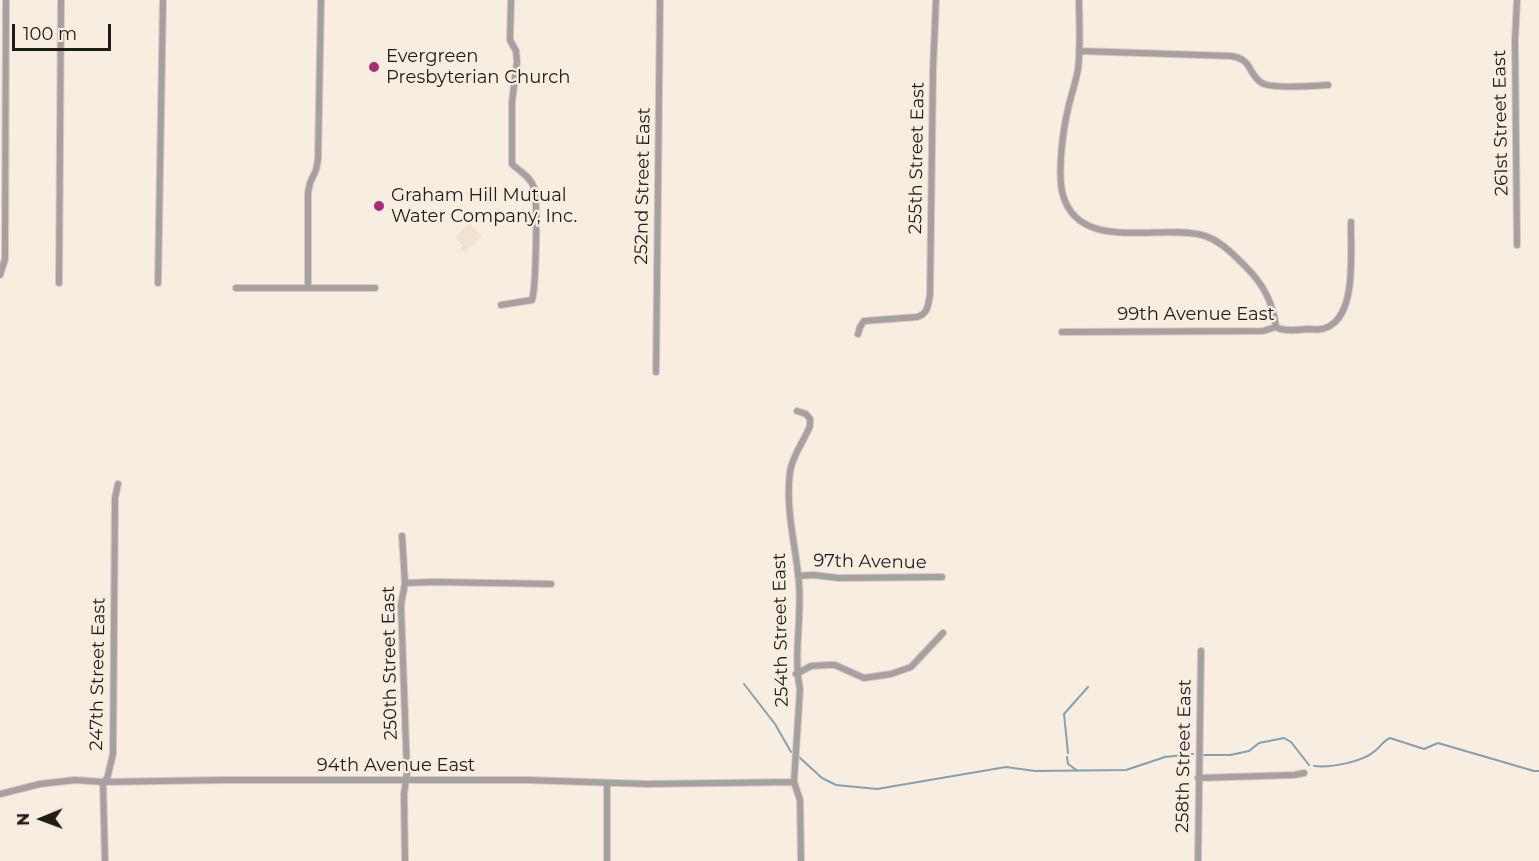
<!DOCTYPE html>
<style>
body{margin:0}
#map{position:relative;width:1539px;height:861px;overflow:hidden;background:#f8ede1;font-family:Montserrat,sans-serif}
canvas{display:block}
.north{position:absolute;left:12px;top:789px;width:60px;height:60px;-webkit-text-stroke:4px #f8ede1;paint-order:stroke;rotate:269deg;font-size:16px;font-weight:700;line-height:24px;text-align:center;color:#1f1b17}
.north::after{content:'';display:block;margin:auto;width:21px;height:27px;background:#1f1b17;clip-path:polygon(50% 0,100% 100%,50% 72%,0 100%)}
.scale{position:absolute;left:12px;top:24px;width:99px;height:27px;box-sizing:border-box;border:3px solid #1f1b17;border-top:0;padding-left:8px;font-size:18px;line-height:21px;white-space:nowrap;color:#1f1b17;-webkit-text-stroke:4px #f8ede1;paint-order:stroke}
</style>
<div id="map">
<canvas width="1539" height="861"></canvas>
<div class="north">N</div>
<div class="scale">100 m</div>
</div>
<script>
const g = document.querySelector('canvas').getContext('2d');
g.lineJoin = 'round';
function fillPath(path, color) { g.fillStyle = color; g.fill(path, 'evenodd'); }
function trace(path, color, width, dash) { g.strokeStyle = color; g.lineWidth = width; g.lineCap = dash ? 'butt' : 'round'; g.setLineDash(dash || []); g.stroke(path); }
function drawText(font, color, halo, rows, align = 'center') {
  g.font = font + ' Montserrat,sans-serif'; g.lineWidth = 4.5; g.setLineDash([]); g.textBaseline = 'middle'; g.strokeStyle = halo; g.fillStyle = color; for (const [text, x, y, turn = 0] of rows) {
    g.save(); g.translate(x, y); g.rotate((+turn || 0) * Math.PI / 180); g.textAlign = isNaN(turn) ? turn : align; if (halo) g.strokeText(text, 0, 0); g.fillText(text, 0, 0); g.restore();
  }
}
fillPath(new Path2D(`
 M469,223L482,236L465,253L460,249L463,245L455,237Z`), '#f2e2d0');
trace(new Path2D(`
 M744,684L775,724L791,752
 M1068,753L1064,714L1088,687
 M1204,755H1230L1249,751L1259,743L1284,738L1291,742L1309,765
 M799,757L822,778L836,785L877,789L1006,767L1035,771L1126,770L1165,757L1193,754
 M1067,757L1068,764L1078,771
 M1314,766C1331,768 1362,762 1375,751C1381,746 1383,741 1390,738L1424,749L1438,743L1534,771H1539`), '#85a0b0', 2);
const street = new Path2D(`
 M1079,0C1079,22 1081,46 1078,69C1076,82 1071,95 1068,109C1063,130 1057,174 1063,195C1079,253 1159,224 1202,235C1220,240 1233,254 1246,267C1263,284 1273,302 1276,327
 M1517,0L1515,40L1517,245
 M1079,51L1231,56C1253,59 1248,75 1262,83C1272,89 1314,86 1328,85
 M0,275L5,259L6,0
 M59,283L61,0
 M158,283L163,0
 M236,288H375
 M308,288V193L310,183L316,170L318,159L321,0
 M501,305L532,300C536,287 538,200 534,188C531,177 519,171 512,164V102L517,62L516,51L510,40L511,0
 M1062,332L1263,331L1276,327C1284,332 1298,330 1308,329C1312,329 1318,330 1322,329C1359,321 1350,249 1351,222
 M858,334L860,327L864,321L917,317C928,314 928,305 930,295L933,70L936,0
 M656,372L660,0
 M797,411L806,414L810,419V426C804,441 792,456 790,472C785,510 796,546 799,583C802,617 793,657 800,689L794,782L800,800L801,861
 M402,536L405,583L401,605L407,773L404,794L405,861
 M798,576L813,575L839,578L942,577
 M405,583L435,582L551,584
 M796,674L811,666L828,665H835L864,678L891,674L911,667L943,633
 M1198,778L1294,775L1304,773
 M607,783V861
 M0,794L40,784L75,780L103,782L223,780H527L648,784L794,782
 M105,861L103,782L107,779L113,754L115,498L118,484
 M1198,861L1201,651`);
trace(street, '#d5cbc1', 8);
trace(street, '#a7a0a1', 6);
for (const [x, y, r, color] of [
 [374,67,6,"#ac2b77"],
 [379,206,6,"#ac2b77"]
]) { const dot = new Path2D(); dot.arc(x, y, r, 0, 2 * Math.PI); g.fillStyle = color; g.fill(dot); trace(dot, '#f8ede1', 2); }
drawText('18px', '#1f1b17', '#f8ede1', [
 ["Evergreen",386,57],
 ["Presbyterian Church",386,78],
 ["Graham Hill Mutual",391,196],
 ["Water Company, Inc.",391,217]
], 'left');
drawText('18px', '#1f1b17', '#f8ede1', [
 ["261st Street East",1501,123,-91],
 ["255th Street East",917,158,-89],
 ["252nd Street East",643,186,-89],
 ["99th Avenue East",1196,315],
 ["97th Avenue",870,562,1],
 ["254th Street East",781,630,-91],
 ["250th Street East",390,663,-91],
 ["247th Street East",98,674,-89],
 ["258th Street East",1184,756,-89],
 ["94th Avenue East",396,766]
]);
</script>
